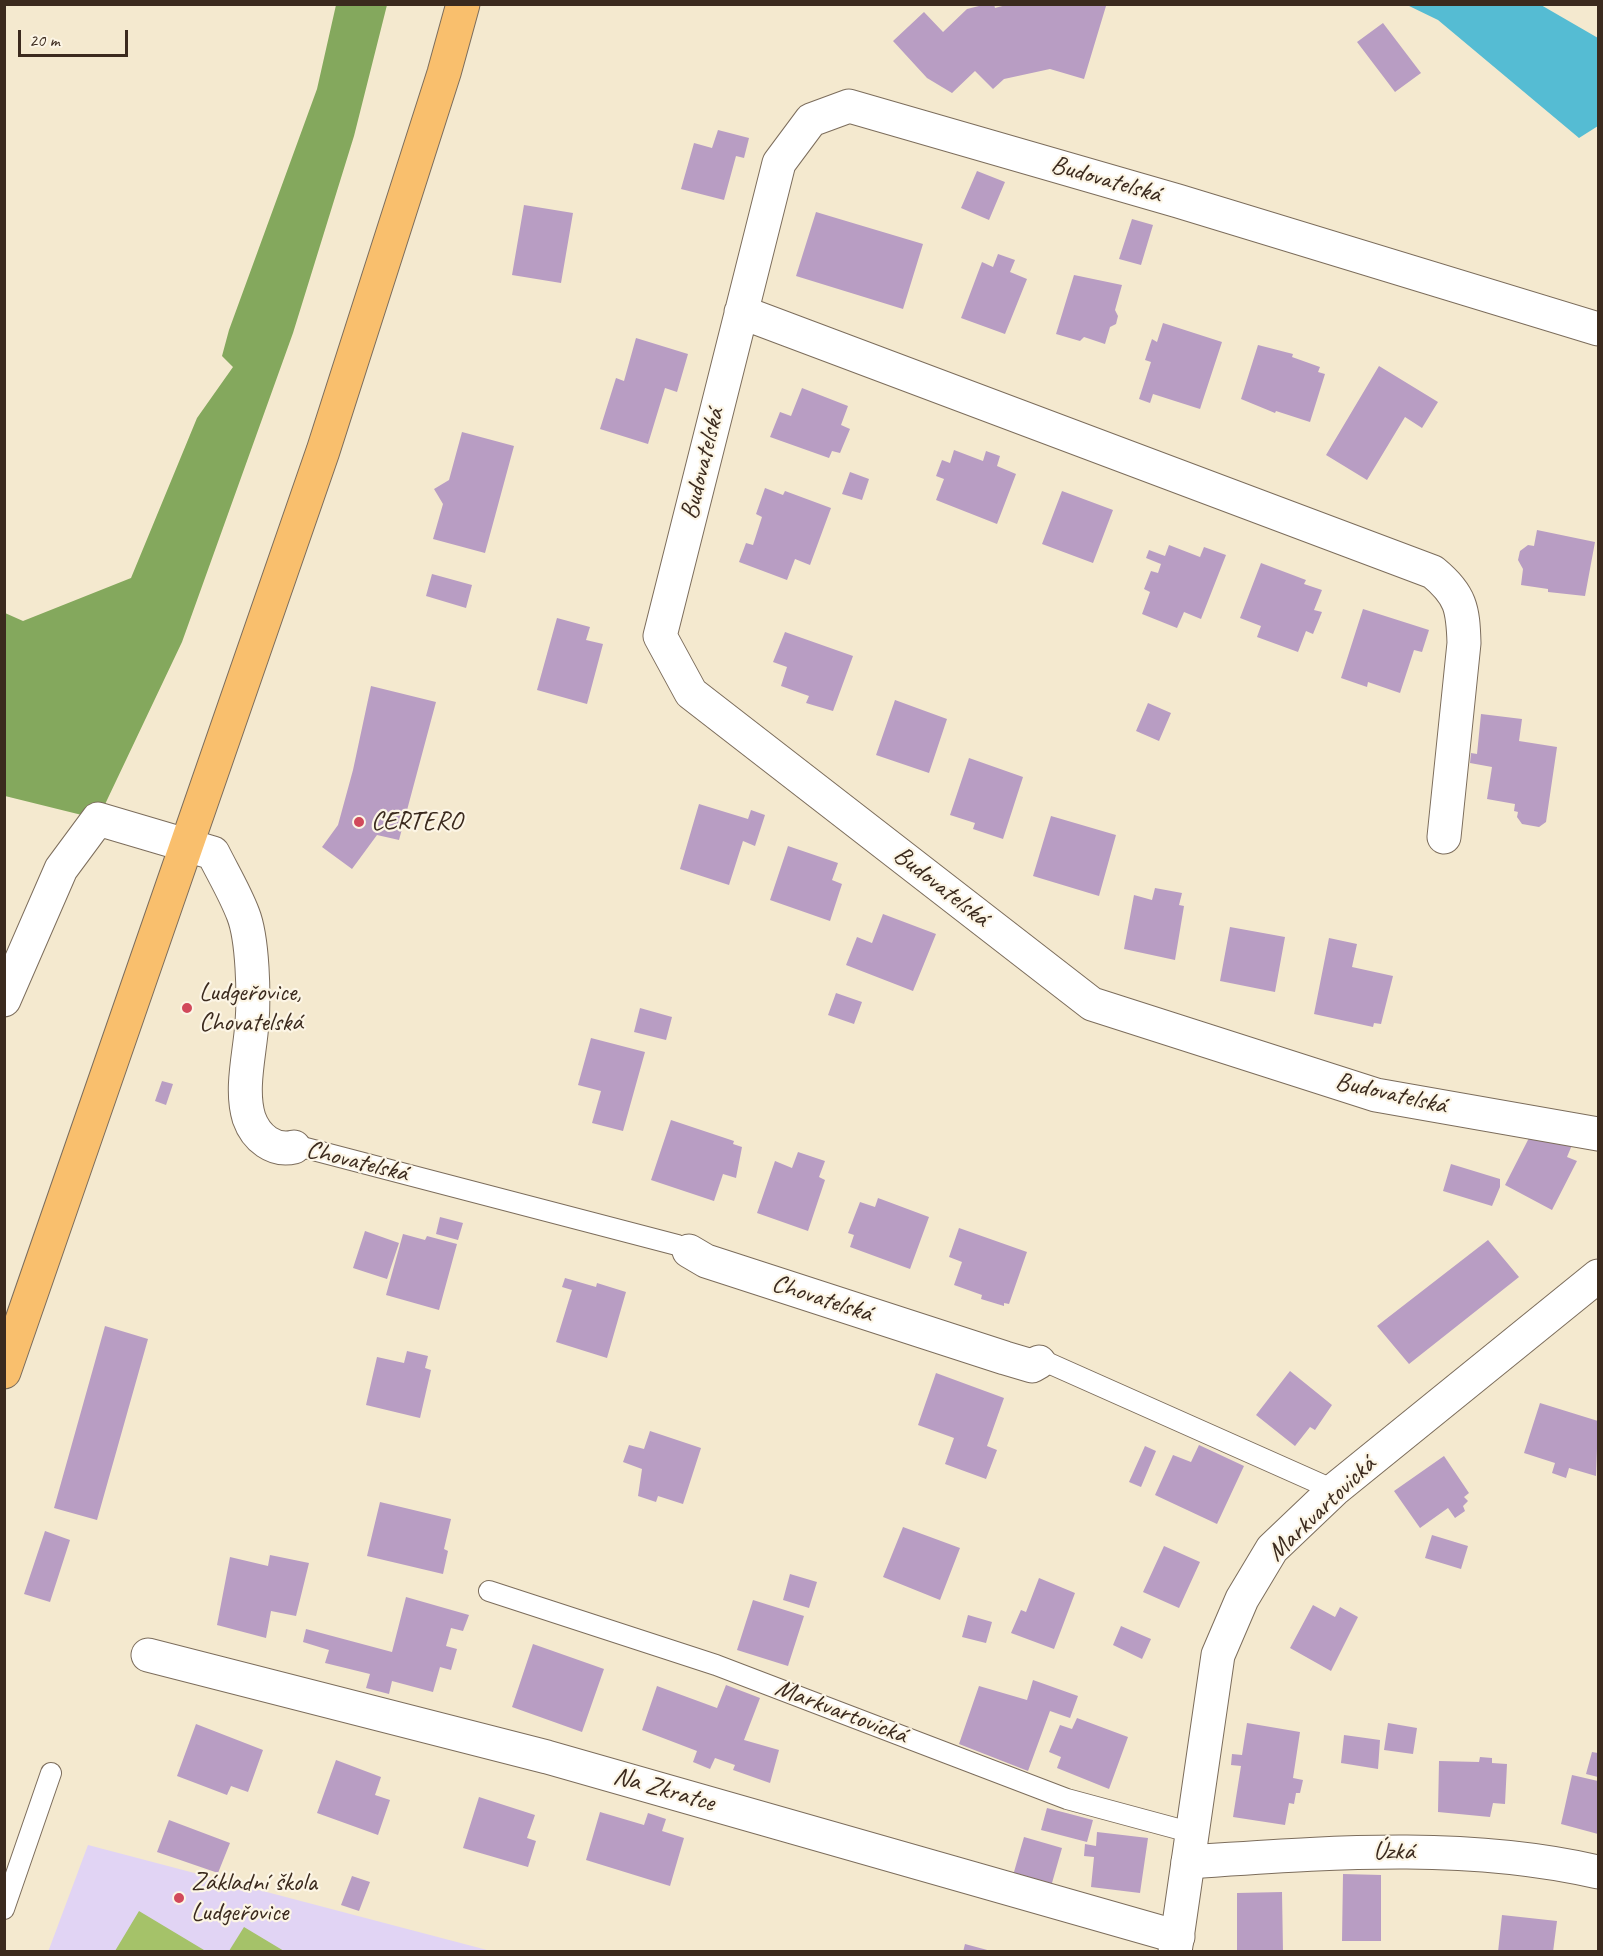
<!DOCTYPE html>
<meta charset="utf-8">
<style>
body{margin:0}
#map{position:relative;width:1603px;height:1956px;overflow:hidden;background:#f4e9cf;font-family:Caveat,sans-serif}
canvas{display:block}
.frame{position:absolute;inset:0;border:6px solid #3b2a1e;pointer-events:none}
.scale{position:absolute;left:18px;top:30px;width:110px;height:27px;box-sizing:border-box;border:3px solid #3b2a1e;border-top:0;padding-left:8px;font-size:18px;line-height:21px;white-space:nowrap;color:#3b2a1e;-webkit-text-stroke:4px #fcf5e5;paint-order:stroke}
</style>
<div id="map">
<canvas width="1603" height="1956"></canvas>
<div class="frame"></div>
<div class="scale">20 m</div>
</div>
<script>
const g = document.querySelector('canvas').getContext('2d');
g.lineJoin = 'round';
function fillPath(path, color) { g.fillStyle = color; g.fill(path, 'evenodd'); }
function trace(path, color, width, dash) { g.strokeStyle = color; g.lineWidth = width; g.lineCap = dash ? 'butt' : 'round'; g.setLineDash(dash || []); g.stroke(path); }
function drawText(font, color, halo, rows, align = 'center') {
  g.font = font + ' Caveat,sans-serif'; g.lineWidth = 4.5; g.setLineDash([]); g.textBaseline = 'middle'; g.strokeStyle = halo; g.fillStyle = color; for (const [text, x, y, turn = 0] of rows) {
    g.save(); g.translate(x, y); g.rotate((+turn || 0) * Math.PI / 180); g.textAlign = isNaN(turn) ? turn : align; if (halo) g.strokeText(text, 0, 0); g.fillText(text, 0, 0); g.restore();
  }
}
fillPath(new Path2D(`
 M88,1845L491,1951L48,1952Z`), '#e1d4f4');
fillPath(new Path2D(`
 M139,1911L204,1950L203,1951H115Z
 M244,1927L284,1951H229Z`), '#a5c269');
fillPath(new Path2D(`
 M336,5H387L354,136L293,333L182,642L98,819L5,796V613L23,621L131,578L197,418L233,367L222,356L229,330L317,89Z`), '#84a85d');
fillPath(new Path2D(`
 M1407,5H1541L1598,38V126L1579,138L1438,20Z`), '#55bcd3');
fillPath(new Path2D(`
 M987,4H994L995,8L1010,4L1106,6L1084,79L1050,69L1004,79L993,89L975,71L952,93L927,78L893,41L924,12L943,32L967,9Z
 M1383,23L1421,73L1395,92L1357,42Z
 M718,130L749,138L744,158L736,156L724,200L681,189L694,143L712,148Z
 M977,171L1005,182L989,220L961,208Z
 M524,205L573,213L561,283L512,275Z
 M816,212L923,244L903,309L796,276Z
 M1132,219L1153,225L1141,265L1119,259Z
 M998,254L1015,260L1010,272L1027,279L1005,334L961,318L982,262L993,267Z
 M1074,275L1122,285L1115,310L1118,316L1116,324L1110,327L1105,344L1084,337L1080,341L1056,334Z
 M1163,323L1222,342L1200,409L1153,394L1150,403L1139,399L1151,362L1145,360L1152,339L1157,342Z
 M636,338L688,354L677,392L665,388L648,444L600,429L616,378L624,381Z
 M1258,345L1293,354L1292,357L1320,367L1318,372L1325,374L1310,422L1276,411L1275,413L1241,399Z
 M1379,366L1438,402L1422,428L1405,417L1367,480L1326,455Z
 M802,388L848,406L841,425L850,429L840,453L832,451L829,458L770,437L780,412L791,416Z
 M462,432L514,446L485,553L433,539L443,504L434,489L449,480Z
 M954,450L983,461L986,451L1000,456L997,466L1016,474L997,524L936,500L944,479L936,476L942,460L950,463Z
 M850,472L869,479L862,500L842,494Z
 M765,488L783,495L785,491L831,508L810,565L795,559L787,580L739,562L746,543L753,545L762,517L756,514Z
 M1062,491L1113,510L1093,563L1042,544Z
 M1537,530L1595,542L1585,596L1548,592V589L1521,585L1523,569L1518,560L1520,551L1528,545L1534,546Z
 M1169,545L1200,557L1204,547L1226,555L1201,619L1184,612L1177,628L1142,614L1150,592L1144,589L1151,571L1158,573L1161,564L1146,558L1149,550L1165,556Z
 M1261,563L1306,580L1304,584L1322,590L1314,610L1322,612L1313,634L1306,631L1298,652L1257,637L1261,626L1240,618Z
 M432,574L472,585L466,608L426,596Z
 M1363,609L1429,630L1422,652L1414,650L1400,693L1368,682L1367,687L1341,678Z
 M557,618L590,627L586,640L603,644L587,704L537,690Z
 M785,632L853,656L833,711L806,703L809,696L781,686L787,667L773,662Z
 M371,686L436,702L399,840L377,835L352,869L322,847L338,825L353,770Z
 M895,700L947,719L929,773L876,755Z
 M1148,703L1171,713L1159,741L1136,731Z
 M1481,714L1522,719L1519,741L1557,747L1546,822L1539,827L1522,824L1517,817L1518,812L1514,811L1515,804L1487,799L1492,767L1470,763L1471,753L1477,754Z
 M969,758L1023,777L1003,839L973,829L975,823L950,815Z
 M699,804L748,819L751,810L765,815L755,846L743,841L729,885L680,869Z
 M1051,816L1116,835L1099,896L1033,876Z
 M788,846L838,863L832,880L842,884L830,921L770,900Z
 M1155,888L1182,893L1179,905L1184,906L1175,960L1124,949L1134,895L1152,900Z
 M883,914L936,934L913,991L846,965L857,937L872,943Z
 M1230,927L1285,937L1275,992L1220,981Z
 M1329,938L1357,944L1352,967L1393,976L1381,1024L1374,1023L1373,1027L1314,1014Z
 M836,993L862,1002L854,1024L828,1015Z
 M640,1008L672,1017L666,1040L634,1032Z
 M591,1038L645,1052L623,1131L592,1123L601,1091L578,1085Z
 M162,1081L173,1084L166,1105L155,1101Z
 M671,1120L734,1141L733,1144L742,1147L736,1178L723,1174L714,1201L651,1180Z
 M1530,1136L1572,1145L1567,1157L1577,1161L1552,1210L1505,1185Z
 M798,1152L825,1161L819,1177L825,1180L808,1231L757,1213L775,1161L792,1168Z
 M1451,1164L1500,1179V1187L1492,1206L1443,1191Z
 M878,1198L929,1217L910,1269L850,1247L854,1235L848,1233L860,1202L875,1207Z
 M440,1217L463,1223L458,1240L436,1234Z
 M959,1228L1027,1252L1009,1304L1004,1303V1306L981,1299L982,1295L954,1285L962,1262L949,1257Z
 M365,1231L399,1243L387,1279L353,1268Z
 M403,1234L425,1240L427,1236L457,1244L439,1310L386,1295Z
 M1488,1240L1519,1277L1409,1364L1377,1326Z
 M565,1278L596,1287L597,1283L626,1292L607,1358L556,1342L572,1290L562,1287Z
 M105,1326L148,1339L97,1520L54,1508Z
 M407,1351L428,1356L425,1368L431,1370L420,1418L366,1405L377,1357L404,1363Z
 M1290,1371L1332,1405L1315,1430L1310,1427L1295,1446L1256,1415Z
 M936,1373L1004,1398L987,1446L997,1450L986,1479L945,1464L954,1438L918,1425Z
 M1540,1403L1598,1421L1596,1476L1569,1468L1566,1478L1552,1473L1555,1463L1524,1453Z
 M650,1431L701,1448L683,1504L658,1496L656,1502L638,1496L642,1469L623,1462L629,1445L644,1449Z
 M1199,1445L1244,1466L1217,1524L1155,1495L1173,1455L1191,1462Z
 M1145,1446L1156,1451L1141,1487L1129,1482Z
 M1444,1456L1469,1493L1464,1497L1468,1501L1463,1506L1465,1511L1455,1518L1448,1508L1420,1528L1394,1491Z
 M380,1502L451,1519L444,1549L448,1551L443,1574L367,1556Z
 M903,1527L960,1548L940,1600L883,1577Z
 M45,1531L70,1540L50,1602L24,1594Z
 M1432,1535L1468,1546L1461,1569L1425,1558Z
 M1164,1546L1200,1562L1179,1608L1143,1592Z
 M270,1555L309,1563L296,1616L271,1611L266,1638L217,1625L230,1557L268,1566Z
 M790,1574L817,1582L809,1608L783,1600Z
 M1039,1578L1075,1593L1054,1649L1011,1633L1021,1610L1026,1612Z
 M406,1597L469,1615L463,1631L451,1628L446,1646L457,1649L451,1670L440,1667L433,1692L392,1681L389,1694L366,1688L370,1674L325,1663L329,1650L303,1642L306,1629L392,1652Z
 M753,1600L804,1616L788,1666L737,1650Z
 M1313,1605L1335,1617L1340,1607L1358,1617L1331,1671L1290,1648Z
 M968,1615L992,1622L986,1643L962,1637Z
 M1121,1626L1151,1639L1142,1659L1113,1645Z
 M533,1644L604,1669L582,1732L512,1707Z
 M1033,1680L1078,1696L1070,1718L1050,1711L1028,1771L959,1744L979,1686L1027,1700Z
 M726,1685L760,1698L744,1740L779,1750L770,1783L733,1770L735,1765L715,1758L710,1769L693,1762L697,1751L642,1730L657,1686L717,1708Z
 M1077,1718L1128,1737L1109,1789L1057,1768L1061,1757L1049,1752L1060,1725L1072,1729Z
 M1247,1723L1300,1732L1293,1778L1303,1780L1300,1793H1296L1294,1804L1289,1803L1285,1825L1233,1817L1241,1766L1231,1765L1232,1754L1242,1755Z
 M1388,1723L1417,1728L1413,1754L1384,1750Z
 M196,1724L263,1750L248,1792L231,1786L227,1795L177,1776Z
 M1344,1735L1380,1740L1378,1769L1341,1763Z
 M1592,1752L1598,1753V1777L1586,1774Z
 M1480,1757L1492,1758V1763L1507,1764L1505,1804L1493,1803L1490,1817L1438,1812L1439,1761L1479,1762Z
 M336,1760L381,1777L375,1795L390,1800L378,1835L317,1813Z
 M1572,1775L1598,1781V1834L1561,1824Z
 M479,1797L535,1815L527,1838L536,1841L528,1867L463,1848Z
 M1047,1808L1093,1820L1087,1842L1041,1830Z
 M600,1812L644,1825L648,1813L666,1819L662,1831L684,1838L670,1886L586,1860Z
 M169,1820L230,1843L218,1873L157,1852Z
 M1097,1832L1148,1838L1140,1893L1091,1887L1094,1857L1084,1856L1085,1844L1096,1846Z
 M1024,1837L1062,1848L1050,1890L1012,1879Z
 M1343,1874L1381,1875V1941H1342Z
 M352,1876L370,1882L359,1911L341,1905Z
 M1282,1892L1283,1952H1237V1893Z
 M1502,1915L1557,1921L1553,1952H1498Z
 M965,1944L991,1951L990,1952H963Z`), '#b89dc3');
const service = new Path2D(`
 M294,1147L298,1146L677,1245L689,1251
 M1039,1362L1044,1361L1334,1490
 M489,1591L716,1665L1067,1799L1193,1833
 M4,1909L51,1773`);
const minor = new Path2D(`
 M741,312L1433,572C1461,595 1463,609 1464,643L1444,837
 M1598,329L1178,201L849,106L811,120L779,163L660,636L691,693L1092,1004L1376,1095L1598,1134
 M4,1000L61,869L98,819L213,853C223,873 235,893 243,914C253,939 254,996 252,1023C250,1053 240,1089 249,1118C256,1138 274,1152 294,1147
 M689,1251L706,1261L1005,1358L1032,1366L1039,1362
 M148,1655L547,1757L1178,1937
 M1188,1862C1325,1853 1463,1841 1598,1872`);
const tertiary = new Path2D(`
 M1175,1952L1218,1655L1242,1599L1272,1549L1334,1490L1598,1276`);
const primary = new Path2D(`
 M4,1372L323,451L444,73L463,4`);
trace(service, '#7c6d5c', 22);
trace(minor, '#7c6d5c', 35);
trace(tertiary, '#7c6d5c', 35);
trace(primary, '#7c6d5c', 35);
trace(service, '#fff', 20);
trace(minor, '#fff', 33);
trace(tertiary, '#fff', 33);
trace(primary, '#f9bf6d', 33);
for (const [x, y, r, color] of [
 [359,822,6,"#d1495b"],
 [187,1008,6,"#d1495b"],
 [179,1898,6,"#d1495b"]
]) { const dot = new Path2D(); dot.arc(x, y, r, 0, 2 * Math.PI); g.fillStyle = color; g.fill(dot); trace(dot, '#fcf5e5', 2); }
drawText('26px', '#3b2a1e', '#fcf5e5', [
 ["Budovatelská",1106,180,16],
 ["Budovatelská",703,464,-76],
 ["Budovatelská",941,887,38],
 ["Budovatelská",1391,1094,13],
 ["Chovatelská",357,1162,14],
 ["Chovatelská",822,1299,18],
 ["Markvartovická",1322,1509,-44],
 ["Markvartovická",841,1712,21],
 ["Na Zkratce",664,1790,16],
 ["Úzká",1394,1852,1]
]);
drawText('26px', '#3b2a1e', '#fcf5e5', [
 ["CERTERO",371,822],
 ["Ludgeřovice,",199,993],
 ["Chovatelská",199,1023],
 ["Základní škola",191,1883],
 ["Ludgeřovice",191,1913]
], 'left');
</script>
